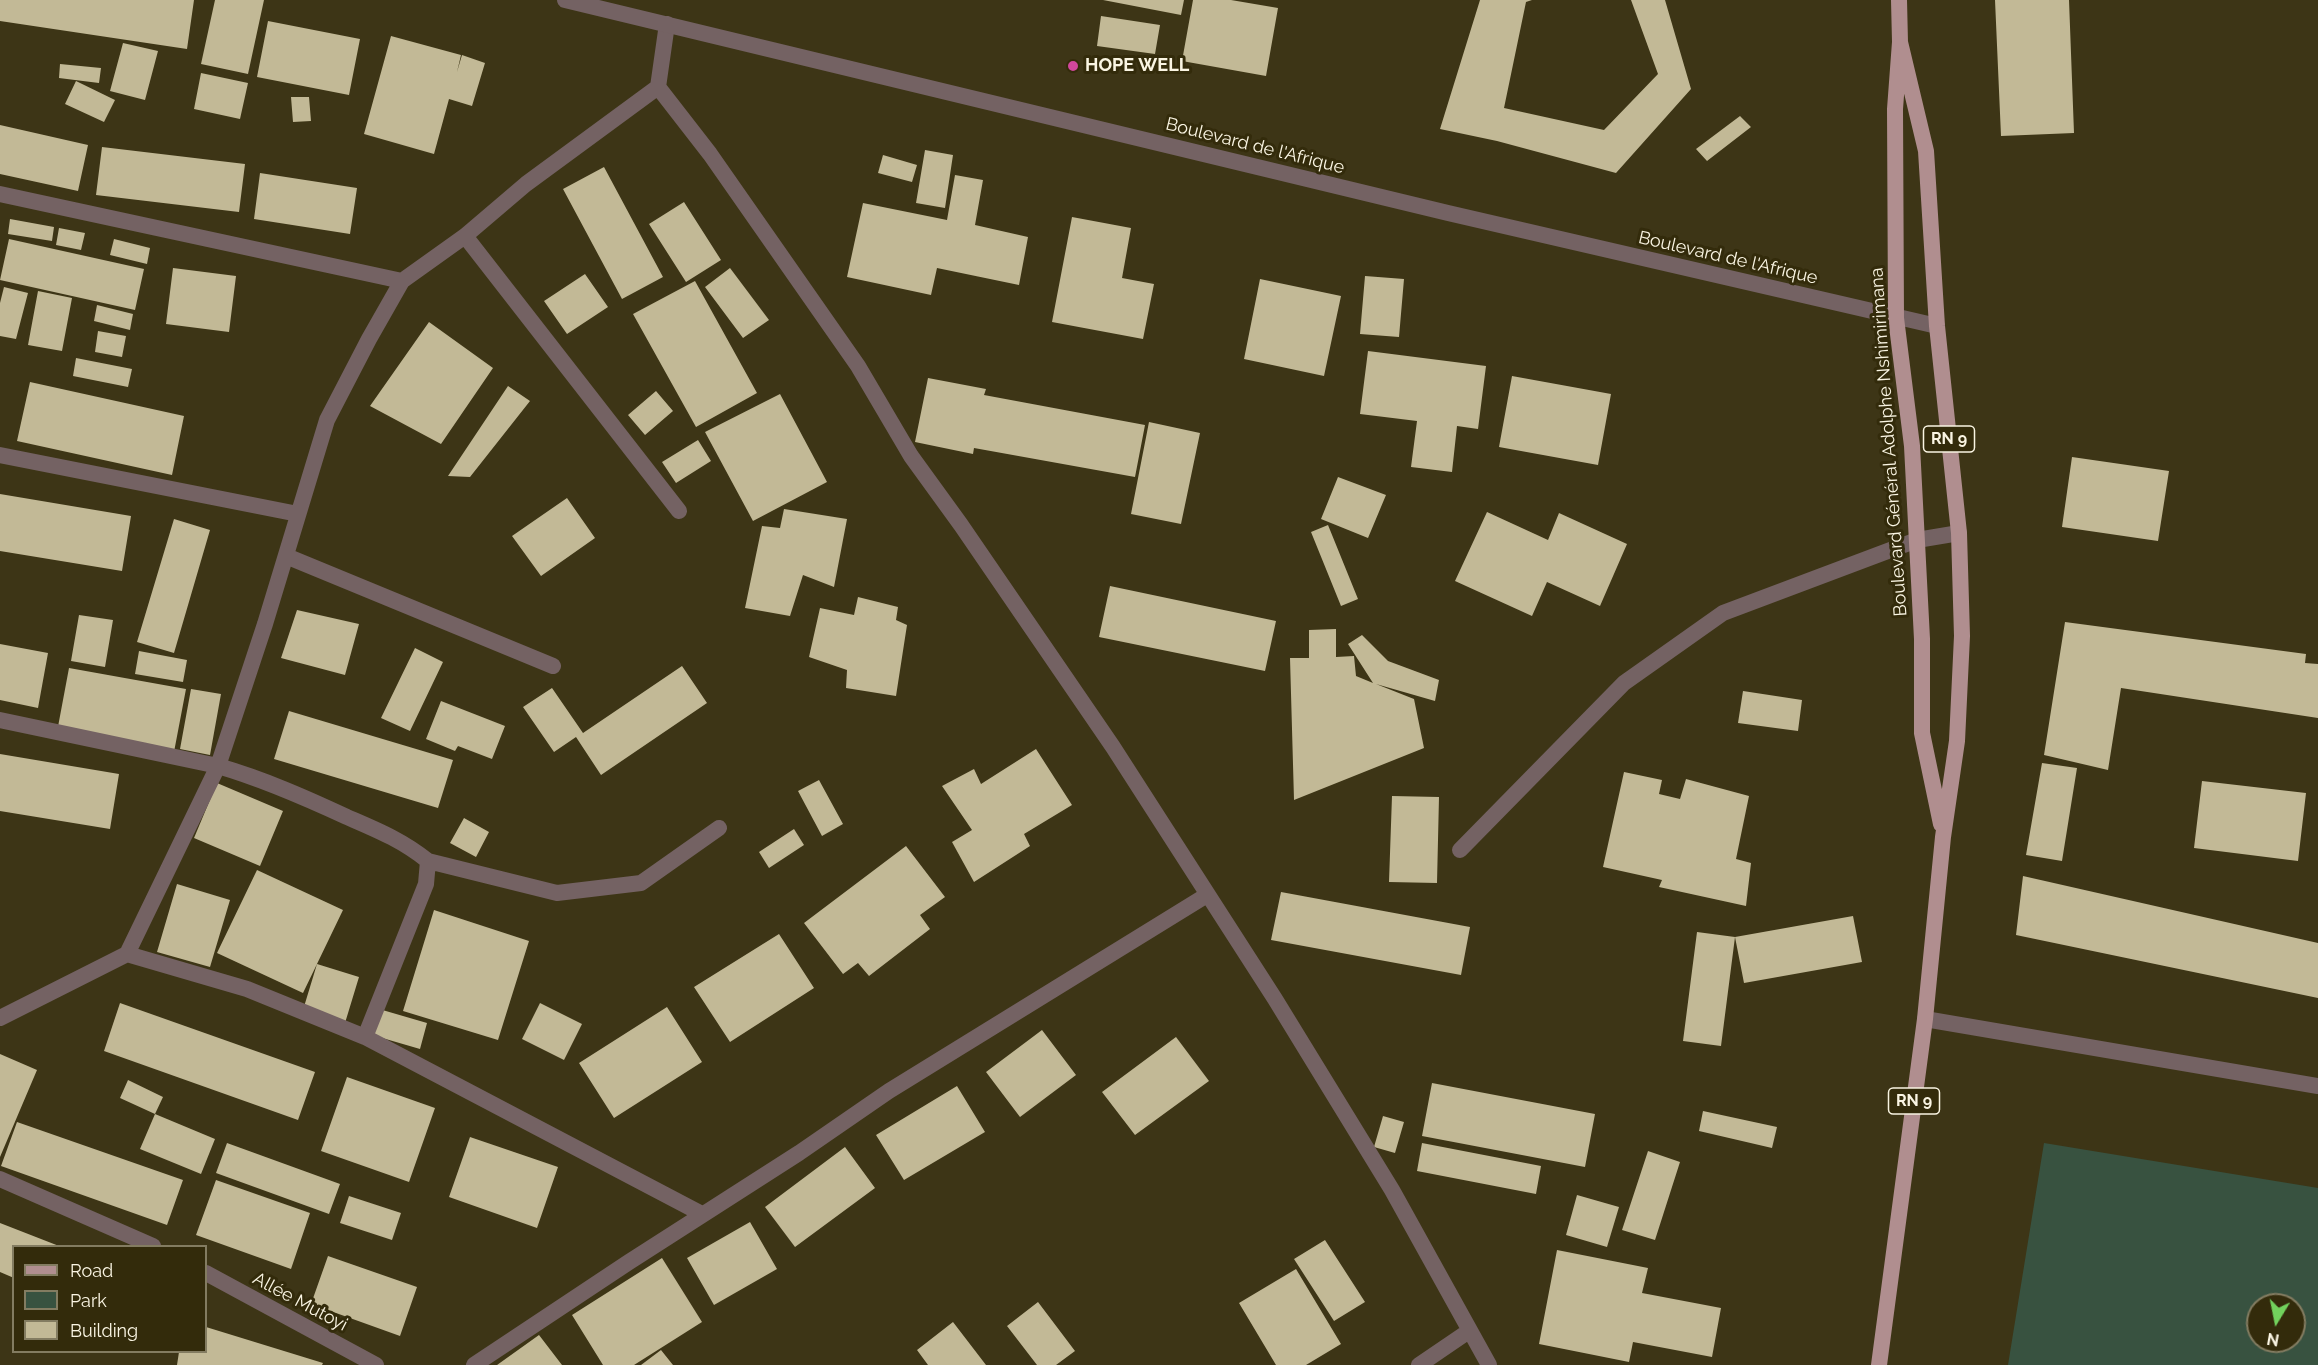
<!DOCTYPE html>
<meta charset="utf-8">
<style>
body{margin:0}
#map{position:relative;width:2318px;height:1365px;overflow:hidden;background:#3d3516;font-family:Raleway,sans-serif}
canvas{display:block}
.legend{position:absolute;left:12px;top:1245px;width:195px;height:108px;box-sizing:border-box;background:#332b0b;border:2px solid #837c61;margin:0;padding:8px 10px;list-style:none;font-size:18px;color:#faf5e3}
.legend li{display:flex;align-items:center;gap:12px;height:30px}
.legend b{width:30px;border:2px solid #837c61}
.north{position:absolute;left:2246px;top:1293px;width:60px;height:60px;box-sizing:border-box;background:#332b0b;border:2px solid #837c61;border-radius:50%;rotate:190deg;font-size:16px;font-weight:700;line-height:24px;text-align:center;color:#faf5e3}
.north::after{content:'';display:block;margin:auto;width:21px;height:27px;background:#72d25d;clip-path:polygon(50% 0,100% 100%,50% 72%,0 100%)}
</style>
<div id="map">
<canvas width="2318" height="1365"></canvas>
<ul class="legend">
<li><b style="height:8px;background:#b08e8f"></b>Road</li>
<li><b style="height:16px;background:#385240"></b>Park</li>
<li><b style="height:16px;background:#c2b996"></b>Building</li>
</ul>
<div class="north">N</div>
</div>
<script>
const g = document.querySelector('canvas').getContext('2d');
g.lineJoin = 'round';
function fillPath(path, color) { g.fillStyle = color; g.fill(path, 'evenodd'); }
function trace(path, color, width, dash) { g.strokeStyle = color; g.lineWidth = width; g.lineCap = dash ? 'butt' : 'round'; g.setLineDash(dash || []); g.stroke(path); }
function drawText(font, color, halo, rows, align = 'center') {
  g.font = font + ' Raleway,sans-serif'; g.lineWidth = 6; g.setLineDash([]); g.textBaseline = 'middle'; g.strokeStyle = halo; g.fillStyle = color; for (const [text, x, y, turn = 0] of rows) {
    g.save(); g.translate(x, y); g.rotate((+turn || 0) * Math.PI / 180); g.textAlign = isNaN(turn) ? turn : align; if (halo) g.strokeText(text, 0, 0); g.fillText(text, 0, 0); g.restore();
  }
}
fillPath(new Path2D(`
 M2044,1143L2318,1188V1365H2008ZM2258,1305H2294V1341H2258Z`), '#385240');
fillPath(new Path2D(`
 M0,0H194L187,49L0,21Z
 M215,0H264L248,74L201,64Z
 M1103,0H1184L1181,15Z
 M1193,0H1231L1278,8L1266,76L1182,61Z
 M1480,0H1532L1526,2L1504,108L1604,130L1658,74L1631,0H1665L1691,89L1616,173L1497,141L1440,129Z
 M1995,0H2069L2074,133L2001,136Z
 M1101,16L1160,25L1155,54L1097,46Z
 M268,21L360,39L349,95L257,77Z
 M391,36L461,55L457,72L462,55L485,63L472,106L449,99L434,154L364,134Z
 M123,43L158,51L145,100L110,91Z
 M60,64L101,68L99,83L59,78Z
 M201,73L248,83L240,119L194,109Z
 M76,81L115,100L104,122L65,104Z
 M291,97H309L311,121L293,122Z
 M1740,116L1751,127L1707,161L1696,149Z
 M0,125L88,145L78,191L0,174Z
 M102,147L245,164L239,212L96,195Z
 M925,150L953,155L945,208L916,203Z
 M883,155L917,165L912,182L878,173Z
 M604,167L663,277L622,299L563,189Z
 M260,173L357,188L350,234L254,219Z
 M955,175L983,180L975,225L1028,237L1019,285L937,268L931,295L847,277L863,203L947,220Z
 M684,202L721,260L686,282L649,224Z
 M1072,217L1131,228L1122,278L1154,284L1143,339L1052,322Z
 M10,219L54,227L52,241L8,234Z
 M59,228L85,233L81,250L56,245Z
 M9,239L144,269L135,310L0,280Z
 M114,239L150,248L147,264L110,255Z
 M173,268L236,276L229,332L166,324Z
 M730,268L769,320L743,338L705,287Z
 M585,274L608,307L567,334L544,301Z
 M1365,276L1404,279L1399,337L1360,334Z
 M1260,279L1341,296L1324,376L1244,359Z
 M695,281L757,393L696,427L633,314Z
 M4,287L28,293L16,339L0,336V303Z
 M38,291L72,298L62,351L28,345Z
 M97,305L133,314L130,330L94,321Z
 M429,322L493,368L441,444L370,406Z
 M98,331L126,336L122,357L95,352Z
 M1368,351L1486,366L1478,429L1457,426L1452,472L1411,467L1417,421L1360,414Z
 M76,358L132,369L128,387L73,376Z
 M1512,376L1611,394L1598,465L1499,447Z
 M928,378L986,389L984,395L1145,425L1135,477L974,448L973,454L915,442Z
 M30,382L184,416L172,475L17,441Z
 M508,386L530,401L470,477L448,476Z
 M656,391L673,411L645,435L628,415Z
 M780,394L827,482L753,521L705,432Z
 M1149,422L1200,433L1181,524L1131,514Z
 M698,440L711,461L676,483L662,462Z
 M2072,457L2169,471L2158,541L2062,527Z
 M1338,477L1386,495L1368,538L1321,519Z
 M0,494L131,516L122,571L0,551Z
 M567,498L595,538L541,576L512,536Z
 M784,509L847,519L834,587L803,575L790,616L745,608L762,526L780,528Z
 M1487,512L1548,540L1559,513L1627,544L1600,606L1547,582L1532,616L1455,581Z
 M174,519L210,530L174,653L137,642Z
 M1328,525L1358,599L1341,606L1311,532Z
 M1110,586L1276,621L1265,671L1099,637Z
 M858,597L898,607L896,620L907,625L896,696L846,688L847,670L809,657L820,608L854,615Z
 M297,610L359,624L345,675L281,658Z
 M79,615L113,620L105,667L71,661Z
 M2065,622L2306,654L2305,663L2318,664V718L2121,688L2108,770L2044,755Z
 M1336,629V657L1354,656L1356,676L1373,683L1348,644L1362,635L1388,661L1439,680L1435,701L1376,684L1414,699L1424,748L1294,800L1290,658H1309V630Z
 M0,644L48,653L38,708L0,700Z
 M415,648L443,662L410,731L381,718Z
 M139,651L187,660L183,682L135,674Z
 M682,666L707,703L601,775L576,737L554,752L523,707L552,688L583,733Z
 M69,668L186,689L174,752L57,732Z
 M191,689L221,694L210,755L180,749Z
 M1743,691L1802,700L1798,731L1738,723Z
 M441,701L505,726L492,759L458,746L455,751L426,739Z
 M289,711L453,760L438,808L274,759Z
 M1036,749L1072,805L1024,834L1030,846L974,882L952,842L972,830L942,786L974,769L981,784Z
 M0,754L119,774L110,829L0,811Z
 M2042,763L2077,768L2062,861L2026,855Z
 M1624,772L1662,780L1659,794L1680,799L1686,779L1749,796L1736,859L1751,863L1746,906L1659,887L1662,880L1603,867Z
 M819,780L843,824L822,836L798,791Z
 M2202,781L2306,793L2298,861L2194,848Z
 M217,783L283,811L260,866L194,838Z
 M1392,796L1439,797L1437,883L1389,882Z
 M464,818L489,832L476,857L450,843Z
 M794,829L804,845L769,868L759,852Z
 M906,846L945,897L920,915L930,929L869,976L858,963L843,974L804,923Z
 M257,870L343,910L303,993L217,953Z
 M2023,876L2318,943V998L2016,935Z
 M177,884L230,900L210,967L157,952Z
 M1281,892L1470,927L1461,975L1271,940Z
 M434,910L529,941L498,1040L403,1011Z
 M1853,916L1862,962L1744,983L1735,937L1721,1046L1683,1041L1697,932L1735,937Z
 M779,934L814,988L730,1042L694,987Z
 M317,964L359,977L345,1023L303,1010Z
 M120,1003L315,1072L298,1120L104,1051Z
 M540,1003L582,1024L564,1060L522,1039Z
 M667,1007L702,1062L614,1118L579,1063Z
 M379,1009L427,1023L420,1049L372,1035Z
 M1042,1030L1076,1075L1020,1117L986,1072Z
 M1176,1037L1209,1081L1135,1135L1102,1092Z
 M0,1054L37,1070L0,1157Z
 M347,1077L435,1108L409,1182L321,1151Z
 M128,1080L163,1097L155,1114L215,1139L201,1174L140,1149L155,1114L120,1098Z
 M1432,1083L1595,1114L1585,1167L1422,1136Z
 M957,1086L985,1132L904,1180L876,1135Z
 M1703,1111L1777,1127L1772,1148L1699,1131Z
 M1383,1116L1404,1122L1395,1153L1374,1147Z
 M17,1122L183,1180L167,1225L1,1166Z
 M470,1137L558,1167L537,1228L449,1197Z
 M227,1143L340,1184L329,1214L216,1173Z
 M1422,1143L1541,1166L1536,1194L1417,1171Z
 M845,1147L875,1188L795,1247L765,1207Z
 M1648,1151L1680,1162L1655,1240L1622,1230Z
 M216,1180L310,1213L291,1269L196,1235Z
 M1577,1195L1619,1207L1607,1247L1566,1235Z
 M349,1196L401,1213L392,1240L340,1223Z
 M750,1222L777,1269L714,1305L687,1258Z
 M0,1223L59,1246H14V1278L0,1272Z
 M1325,1240L1365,1302L1334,1321L1294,1259Z
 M1557,1250L1648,1268L1642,1293L1721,1308L1712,1357L1633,1342L1629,1362L1539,1344Z
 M328,1256L417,1287L400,1336L311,1304Z
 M662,1258L702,1322L634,1365H603L572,1315Z
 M1296,1269L1341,1344L1306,1365H1276L1239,1303Z
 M1038,1302L1075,1351L1056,1365H1037L1007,1326Z
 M953,1322L986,1365H928L917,1350Z
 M206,1327L323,1363L322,1365H177L179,1352H206Z
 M539,1335L562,1365H497Z
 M661,1350L673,1365H641Z`), '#c2b996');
trace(new Path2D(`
 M667,24L658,87L710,154L858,366L911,456L961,525L1113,747L1275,999L1392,1190L1489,1365
 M0,194L402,281
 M465,236L679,511
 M0,455L298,514
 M286,556L553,666
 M0,720L218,766C263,779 304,797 347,817C377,830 402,840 428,861L426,884L365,1037
 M1460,850L1624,683L1723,613L1917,540L1959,533
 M428,861L557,893L641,883L719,828
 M127,954L218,766L265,624L327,420L369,339L402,281L465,236L526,184L658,87
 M0,1018L127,954L247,989L365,1037L702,1214
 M1925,1019L2318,1086
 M0,1179L153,1246
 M206,1273L376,1365
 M474,1365L629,1262L799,1153L889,1091L1207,895
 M1419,1365L1469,1331`), '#746263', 16);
trace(new Path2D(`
 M565,0L1448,213L1937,326`), '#746263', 16);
trace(new Path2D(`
 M1899,0L1900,42L1895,109L1896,318L1912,446L1922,639V733L1941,824
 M1879,1365L1925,1019L1943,837L1957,741L1962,636L1959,533L1937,326L1926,151L1900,42`), '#b08e8f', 16);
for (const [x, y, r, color] of [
 [1073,66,6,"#d1479c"]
]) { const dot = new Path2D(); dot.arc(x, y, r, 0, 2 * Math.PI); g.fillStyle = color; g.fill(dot); trace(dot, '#332b0b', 2); }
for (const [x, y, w] of [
 [1949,439,51],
 [1914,1101,51]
]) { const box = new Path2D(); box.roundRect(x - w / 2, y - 13, w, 26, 4.5); g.fillStyle = '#332b0b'; g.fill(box); trace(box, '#faf5e3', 1.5); }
drawText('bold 16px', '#faf5e3', null, [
 ["RN 9",1949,439],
 ["RN 9",1914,1101]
]);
drawText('bold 18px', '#faf5e3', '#332b0b', [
 ["HOPE WELL",1085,66]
], 'left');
drawText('18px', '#faf5e3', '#332b0b', [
 ["Boulevard de l'Afrique",1255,146,14],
 ["Boulevard de l'Afrique",1728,258,13],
 ["Boulevard Général Adolphe Nshimirimana",1889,442,-94],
 ["Allée Mutoyi",300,1302,28]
]);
</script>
